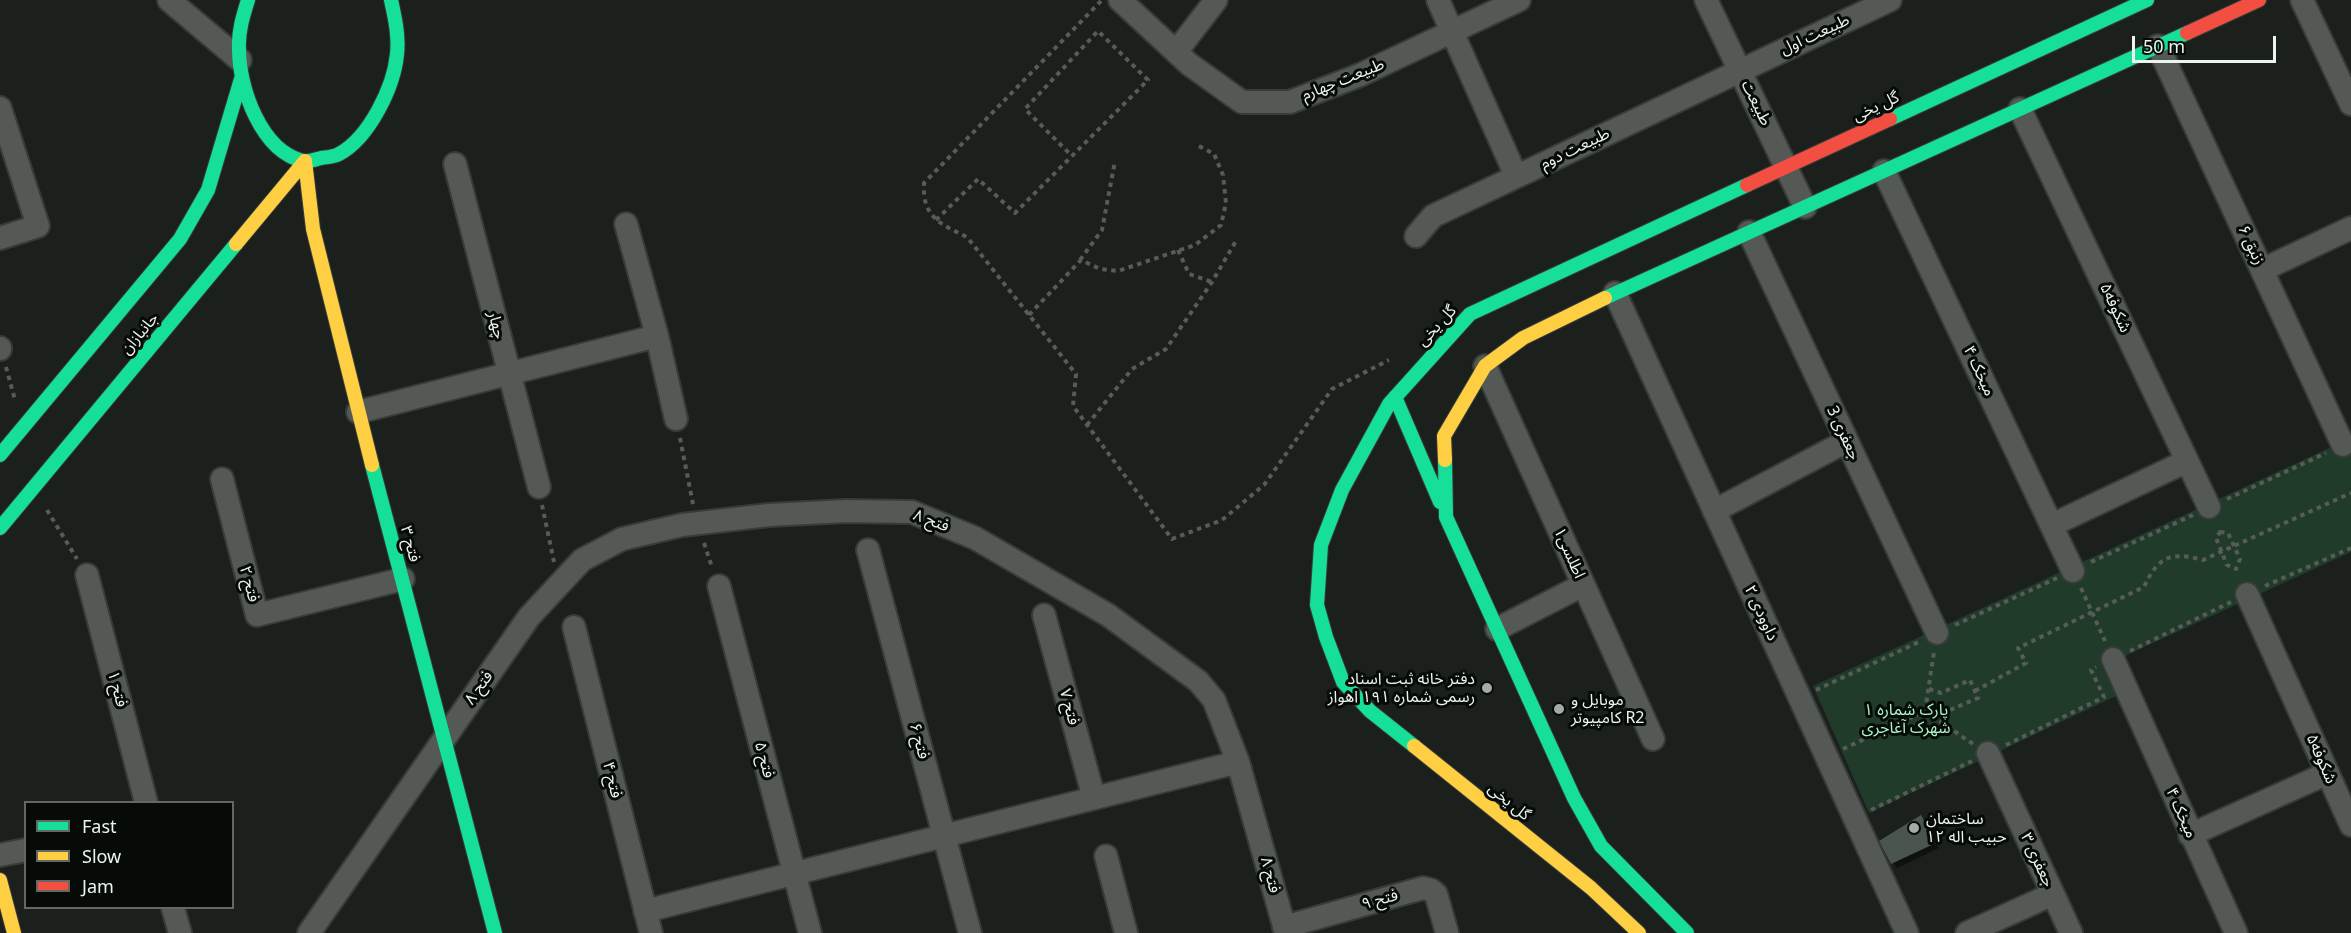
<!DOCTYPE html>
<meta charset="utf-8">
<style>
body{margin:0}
#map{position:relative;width:2351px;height:933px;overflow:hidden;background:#1b201d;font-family:"Noto Sans",sans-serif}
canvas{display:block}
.legend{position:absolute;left:24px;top:801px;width:210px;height:108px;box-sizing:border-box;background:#070b08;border:2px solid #636864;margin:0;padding:8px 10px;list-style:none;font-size:18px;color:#edf4ef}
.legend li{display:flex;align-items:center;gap:12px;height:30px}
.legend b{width:30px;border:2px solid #636864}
.scale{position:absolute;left:2132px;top:36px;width:144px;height:27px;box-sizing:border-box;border:3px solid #edf4ef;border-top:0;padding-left:8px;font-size:18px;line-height:21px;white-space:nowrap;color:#edf4ef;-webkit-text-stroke:4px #070b08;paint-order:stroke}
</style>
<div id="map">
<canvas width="2351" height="933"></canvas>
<ul class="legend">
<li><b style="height:8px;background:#16e098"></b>Fast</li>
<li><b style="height:8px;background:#ffcf43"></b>Slow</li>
<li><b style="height:8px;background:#f24e42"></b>Jam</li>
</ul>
<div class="scale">50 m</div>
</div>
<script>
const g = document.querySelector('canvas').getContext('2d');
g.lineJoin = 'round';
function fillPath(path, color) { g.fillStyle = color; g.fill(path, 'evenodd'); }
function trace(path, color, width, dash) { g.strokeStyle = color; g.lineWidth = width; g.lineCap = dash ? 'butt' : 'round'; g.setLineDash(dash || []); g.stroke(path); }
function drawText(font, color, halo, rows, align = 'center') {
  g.font = font + ' "Noto Sans","Noto Sans Arabic",sans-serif'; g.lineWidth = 6; g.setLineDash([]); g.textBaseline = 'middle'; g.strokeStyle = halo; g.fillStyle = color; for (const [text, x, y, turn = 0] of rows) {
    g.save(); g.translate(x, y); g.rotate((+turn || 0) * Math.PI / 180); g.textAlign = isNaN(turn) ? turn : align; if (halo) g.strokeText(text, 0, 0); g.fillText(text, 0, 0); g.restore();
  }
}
fillPath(new Path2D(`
 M2351,438V552L2129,654L2103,669L2116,696L1869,813L1813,686Z`), '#213b2b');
fillPath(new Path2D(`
 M1921,817L1939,848L1897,868L1881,842Z`), '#0007');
fillPath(new Path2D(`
 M1921,815L1936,843L1891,864L1879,841Z`), '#49554d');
const street = new Path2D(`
 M169,0L240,60
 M1120,0L1189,64L1242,102H1290L1360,75L1519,0
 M1438,0L1516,176
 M1706,0L1805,207
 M2302,0L2351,104
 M2158,46L2343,445
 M1176,52L1216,0
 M0,108L38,226L0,238
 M2020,109L2209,507
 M455,164L539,487
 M1884,171L2073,571
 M1749,232L1937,633
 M1416,236L1433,216L1890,0
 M2262,270L2351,228
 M1615,293L1907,933
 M657,336L676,419
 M0,348V349
 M1485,366L1653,739
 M358,412L657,336L626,224
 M222,479L257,615L403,579
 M1714,511L1847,441
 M2052,525L2187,461
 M868,550L970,933
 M87,575L146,802
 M719,586L810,933
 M2247,594L2351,825
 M1044,615L1094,798
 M574,627L651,933
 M1497,629L1583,585
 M2113,659L2236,933
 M1988,753L2071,933
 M2190,835L2328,773
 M0,855L26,850
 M1106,856L1126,933
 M173,908L180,933
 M645,911L1238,762
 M1284,927L1423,888L1431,890L1436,894L1447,933
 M309,933L529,617L582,560L622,539L682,525L769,515L846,511L912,512L975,538L1108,615L1198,681L1214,700L1238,762L1286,933
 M1967,933L2053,894`);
const fast = new Path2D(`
 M248,0C243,16 238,32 239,49C239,88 261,151 303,161C309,162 316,159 321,158C327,157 334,157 339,154C369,138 394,87 397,54C399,36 395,18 391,0
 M1890,119L2147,0
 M1605,298L2187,33
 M1395,397L1440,502
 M0,455L180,239L208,190L241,79
 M1445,460L1446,517L1574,798L1601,846L1687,933
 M372,465L495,933
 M0,528L236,244
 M1414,746L1370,711L1343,682L1326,637L1317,605L1321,545L1342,490L1389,404L1470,314L1747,185`);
const slow = new Path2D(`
 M305,161L313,229L372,465
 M236,244L305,161
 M1445,460L1444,436L1485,366L1523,338L1605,298
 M1414,746L1591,888L1639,933
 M0,880L14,933`);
const jam = new Path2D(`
 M2187,33L2259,0
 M1747,185L1890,119`);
trace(street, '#383c39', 26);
trace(fast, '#383c39', 16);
trace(slow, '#383c39', 16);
trace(jam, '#383c39', 16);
trace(new Path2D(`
 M1101,1L924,183C922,217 940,224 967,237L1076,374L1073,406L1172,539L1222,520L1264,485L1332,389L1389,360
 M936,220L978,179L1015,213L1148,80L1098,31L1025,109L1072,156
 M1178,250L1189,274L1212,282
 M1080,260L1102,230L1115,161
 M1029,315L1081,260L1100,269L1118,271L1195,245L1221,225L1226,203L1223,175L1214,154L1197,145
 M6,367L15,400
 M1087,425L1132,369L1166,349L1212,282L1236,241
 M680,438L693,504
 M2227,499L2326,453
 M542,505L554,562
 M47,510L77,559
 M2220,532L2228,533L2240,559L2236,569L2227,565L2216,538Z
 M704,543L712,567
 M2091,562L2193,515
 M2265,586L2351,548
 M2081,588L2105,641
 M1955,625L2057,578
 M2130,651L2231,602
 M1929,689L1941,693L1970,680L1978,698L1950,710L1943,723
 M1816,690L1921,641
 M1975,691L2026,663L2018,648L2144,587C2158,557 2170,551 2203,560L2351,493
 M1925,711L1934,652
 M2006,745L2104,697L2091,670L2096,667
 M1843,749L1925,711L1973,744
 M1871,810L1972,761`), '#575c58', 4, [4.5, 4.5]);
trace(street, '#545956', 22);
trace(fast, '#16e098', 14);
trace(slow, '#ffcf43', 14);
trace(jam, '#f24e42', 14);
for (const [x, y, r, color] of [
 [1487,688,6,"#a4aaa6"],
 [1559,709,6,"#a4aaa6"],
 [1914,828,6,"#a4aaa6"]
]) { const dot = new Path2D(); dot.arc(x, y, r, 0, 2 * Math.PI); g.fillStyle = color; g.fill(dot); trace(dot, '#070b08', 2); }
drawText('16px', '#edf4ef', '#070b08', [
 ["طبیعت اول",1815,35,-25],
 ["طبیعت چهارم",1343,80,-22],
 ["طبیعت",1756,103,64],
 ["گل یخی",1876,107,-25],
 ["طبیعت دوم",1575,149,-26],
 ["زنبق ۶",2251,245,65],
 ["شکوفه۵",2115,308,65],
 ["چهار",496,325,75],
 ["گل یخی",1437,326,-47],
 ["جانبازان",140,334,-50],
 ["میخک ۴",1979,371,65],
 ["3 جعفری",1843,433,65],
 ["فتح ۸",931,521,20],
 ["فتح ۳",410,544,75],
 ["اطلسی۱",1569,553,66],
 ["فتح ۲",249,584,75],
 ["داوودی ۲",1761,613,65],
 ["فتح ۸",479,688,-55],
 ["فتح ۱",117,689,75],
 ["فتح ۷",1069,707,75],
 ["فتح ۶",919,741,75],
 ["شکوفه۵",2321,759,66],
 ["فتح ۵",764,760,75],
 ["فتح ۴",612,780,76],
 ["گل یخی",1509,802,39],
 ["میخک ۴",2181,813,66],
 ["جعفری ۳",2037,860,65],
 ["فتح ۸",1270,875,75],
 ["فتح ۹",1380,900,-16]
]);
drawText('16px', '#edf4ef', '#070b08', [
 ["دفتر خانه ثبت اسناد",1475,679,"right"],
 ["رسمی شماره ۱۹۱ اهواز",1475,697,"right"],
 ["موبایل و",1571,700],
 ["کامپیوتر R2",1571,718],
 ["ساختمان",1926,819],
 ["حبیب اله ۱۲",1926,837]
], 'left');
drawText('16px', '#a9f7c6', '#070b08', [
 ["پارک شماره ۱",1906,710],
 ["شهرک آغاجری",1906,728]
]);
</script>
